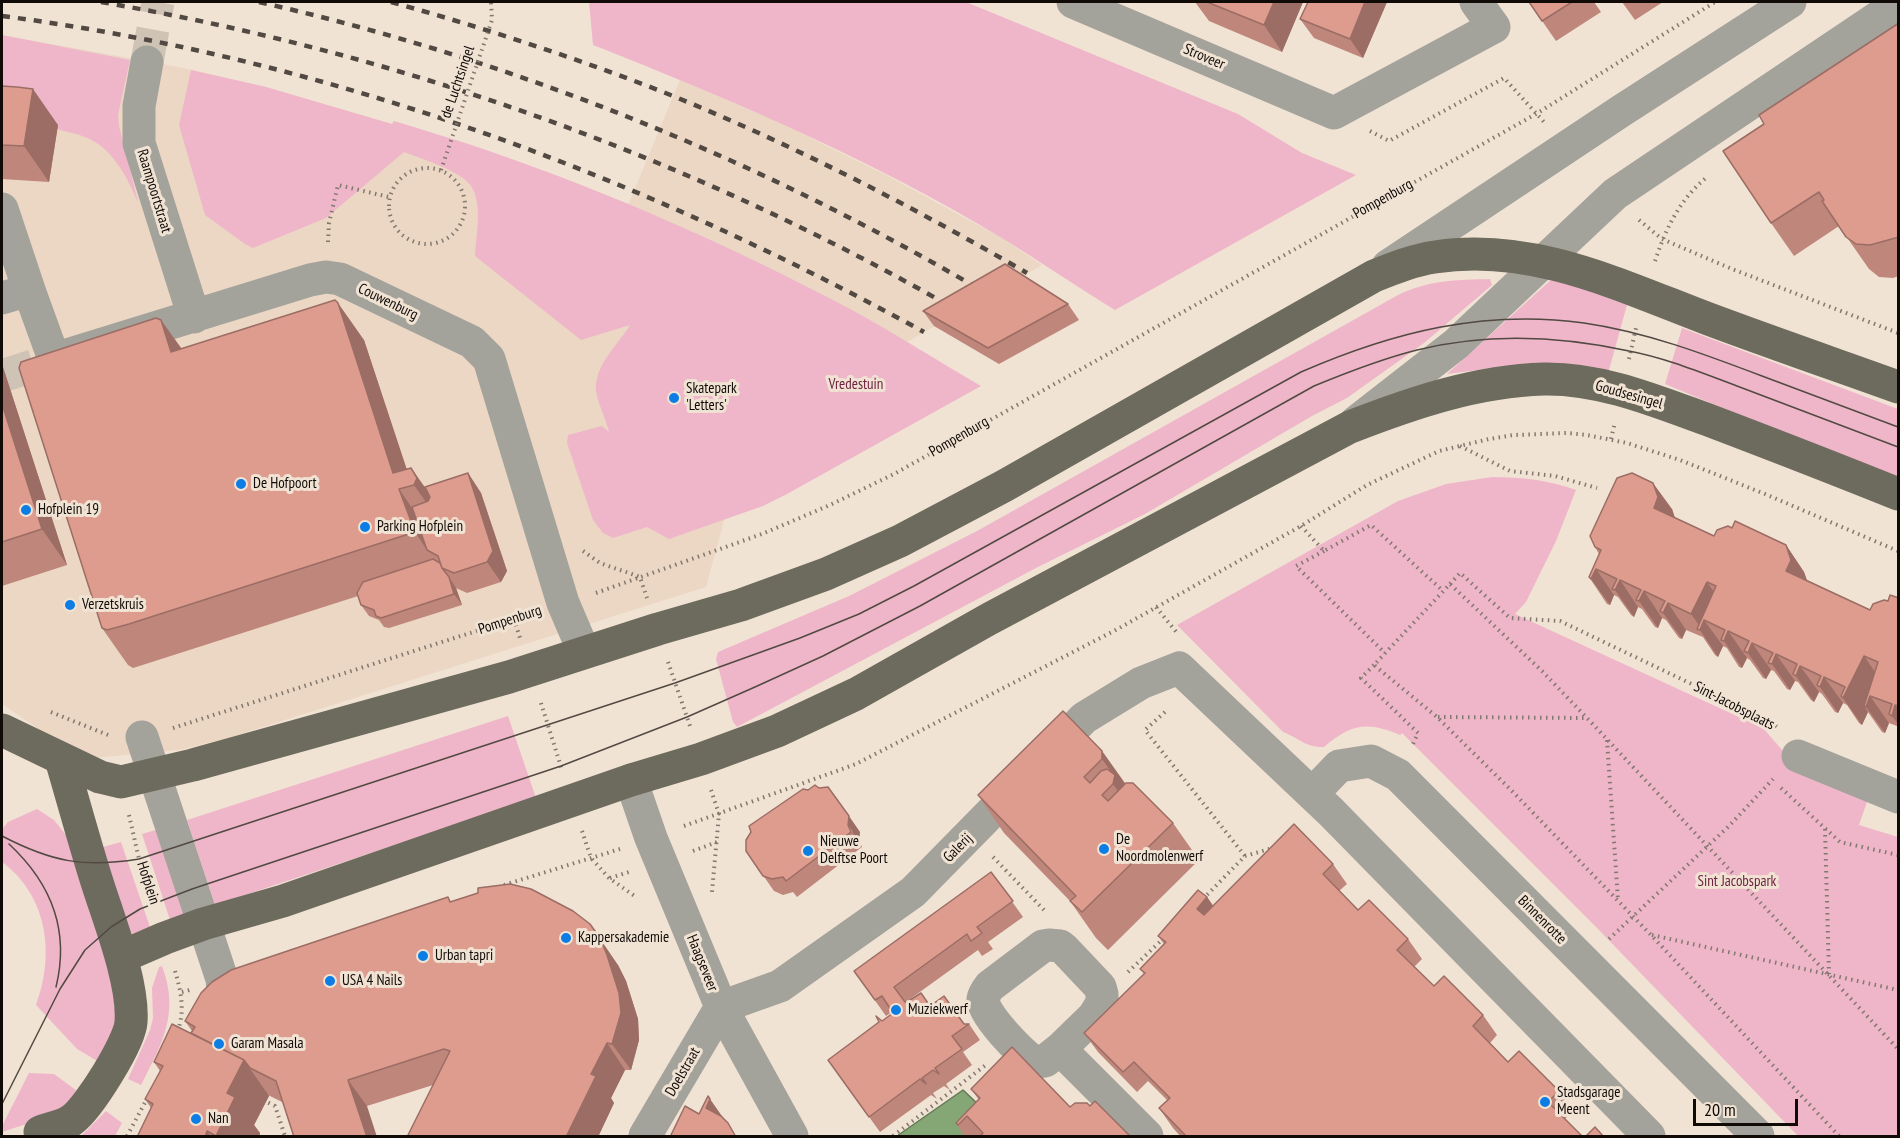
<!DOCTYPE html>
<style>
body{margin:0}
#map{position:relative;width:1900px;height:1138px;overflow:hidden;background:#f1e3d4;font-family:"PT Sans Narrow",sans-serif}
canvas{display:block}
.frame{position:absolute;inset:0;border:3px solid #100b07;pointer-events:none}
.scale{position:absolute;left:1693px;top:1099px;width:105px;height:27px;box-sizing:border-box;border:3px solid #100b07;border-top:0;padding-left:8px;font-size:18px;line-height:21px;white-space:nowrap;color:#100b07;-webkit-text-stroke:4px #f1e3d4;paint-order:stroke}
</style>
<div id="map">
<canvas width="1900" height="1138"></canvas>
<div class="frame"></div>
<div class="scale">20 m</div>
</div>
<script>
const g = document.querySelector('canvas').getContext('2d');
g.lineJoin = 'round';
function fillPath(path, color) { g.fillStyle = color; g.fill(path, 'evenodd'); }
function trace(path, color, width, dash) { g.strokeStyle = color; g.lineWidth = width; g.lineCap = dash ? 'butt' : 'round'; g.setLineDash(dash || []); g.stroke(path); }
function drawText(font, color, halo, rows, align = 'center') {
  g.font = font + ' "PT Sans Narrow",sans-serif'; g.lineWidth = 6; g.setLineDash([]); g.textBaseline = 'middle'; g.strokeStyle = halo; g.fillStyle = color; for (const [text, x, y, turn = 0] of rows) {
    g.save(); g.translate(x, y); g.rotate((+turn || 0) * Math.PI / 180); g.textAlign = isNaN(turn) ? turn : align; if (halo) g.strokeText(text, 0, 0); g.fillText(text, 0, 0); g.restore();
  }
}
fillPath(new Path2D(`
 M2,35L184,68L266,87L392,124L394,121L420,147L761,384L706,587L225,739L179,750L93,758L69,750L2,704Z
 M680,80L776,121L886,175L1000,237L1042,265L907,342L854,312L789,278L628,205Z`), '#ebd7c3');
fillPath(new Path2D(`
 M589,2H966L1238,114L1302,153L1356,175L1115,310C1076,286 1038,260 1000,237C871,159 732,100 593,45Z
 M2,35L130,60L118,115L119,126L138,202C127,177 112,147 85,137C76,133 66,132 57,129L58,125L2,121Z
 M191,70L266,87L392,124L394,121C426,131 458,140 489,151C614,194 735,248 852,310C896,334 938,361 981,386L787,494L763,506L669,539L647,527L613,538L603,533L593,520L567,443L568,435L602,426L609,432C606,419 598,404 596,391C594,365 618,345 630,325L581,340L475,256C476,235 483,204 471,186C460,170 421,159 404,152L326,218L253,248L245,244L205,215L179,125Z
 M1490,279L1492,285L1424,343L1347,398L1312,416L1145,514L1036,568L737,727L733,722L716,659L718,652L849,596L977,531L1398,295C1430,280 1455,280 1490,279Z
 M1552,279L1583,288L1627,305L1609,370L1525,364L1447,374Z
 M1682,328L1898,409V481L1665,384Z
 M1492,477C1522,477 1548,480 1576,490L1556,541L1526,602L1515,614L1763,728L1790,759L1868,799L1859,825L1898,837V1136H1798L1597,928L1402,733L1400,735C1367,721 1351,724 1324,747C1304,747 1301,739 1283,732L1177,625L1398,501L1446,484Z
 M508,716L536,798L215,905L187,820Z
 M37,809L54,820L66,835L110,971L117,1024L99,1062L77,1049L36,1005C55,955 48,896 2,862V829L8,822Z
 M159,829L187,914L170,920L142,834Z
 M121,842L150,927L132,934H130L103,847Z
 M162,966C180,1013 162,1044 141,1085L128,1079L150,1030L153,1018L152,988L159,967Z
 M29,1073L54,1074L80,1093L57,1114L2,1132V1126Z
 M106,1111L122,1123L115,1136H81Z`), '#efb6c9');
const water = new Path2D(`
 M963,1090L999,1124L987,1136H897Z`);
fillPath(water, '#85a775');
trace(water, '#627854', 1.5);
trace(new Path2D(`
 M147,62L158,2
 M2,376L54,359`), '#cfc3b5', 33, [33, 16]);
trace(new Path2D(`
 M1370,131L1389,141L1504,78L1544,122
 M389 206a38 38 0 1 1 76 0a38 38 0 1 1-76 0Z
 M1639,220L1662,239L1732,269L1898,333
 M328,242L329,223L338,185L389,197
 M1655,261C1666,228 1680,199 1707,177
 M1629,359L1636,328
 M1611,439L1615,422
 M1460,446L1510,471L1555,476L1597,488
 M1301,526L1324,551L1371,525L1443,591
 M583,551L600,563L640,577L647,598
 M1324,551L1296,566L1385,653
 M1450,584L1460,573L1510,618L1560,621L1769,721L1780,729
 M596,593L762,534L830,505L894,474L1536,114L1715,2
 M1156,607L1178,634
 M514,619L520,638
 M668,662L690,726
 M1374,665L1361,678L1418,733L1413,744
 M541,703L562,770
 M51,712L108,735
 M1165,712L1145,730L1245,856
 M1438,717L1586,718
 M173,728L514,619L531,612
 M1607,740L1618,900
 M1781,788L1840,842L1898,855
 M711,790L719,814L712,892
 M129,815L139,859L155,906
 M684,826L856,764L1114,631L1301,526L1367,485L1439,451L1489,439L1514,435L1567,433L1587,435L1627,443L1680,460L1765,494L1898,551
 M1825,829L1829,974
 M582,831L591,858L609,878L636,897
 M693,851L717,842
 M993,857L1044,910
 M610,878L629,872
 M504,885L620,849
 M1203,899L1245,856L1273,848
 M1652,935L1898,990
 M1609,939L1729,826L1773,779
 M175,971C181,991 185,1010 178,1030
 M1128,972L1164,938
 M182,992L190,990
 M263,1100L275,1106L285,1136
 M127,1136L148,1097
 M893,1136L987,1064
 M1839,1136L1651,935L1513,792L1437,717L1374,665L1450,584L1542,671L1587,718L1898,1049`), '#82786f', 4, [1.5, 4.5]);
trace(new Path2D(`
 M1073,2L1334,113L1494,27L1476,2
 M147,62L139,106V143L194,317
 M2,209L29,290
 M1388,266L1621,111L1790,2
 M2,298L29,290L54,359L310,280L326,277L340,279L472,342L489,359L563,603L584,652
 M1356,422L1456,344L1615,194L1898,4
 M142,737L222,979L225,1009L218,1019
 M1798,756L1898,797
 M631,780L651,838L721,1007L792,1136
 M1312,794L1339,766L1371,761L1398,775L1758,1136
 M1049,945L1060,946L1065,950L1100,987L1102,994V1003L1094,1016L1060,1049L1045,1061L1034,1062C1021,1053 982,1014 983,999C984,993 987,990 990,986L1043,946Z
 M1060,1049L1147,1136
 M645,1136L721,1007L780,986L913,892L1084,718L1141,683L1179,668L1331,812L1649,1136`), '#a3a29b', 33);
trace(new Path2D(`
 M2,730L100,777L121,782L193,765L509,677L658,629L741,605L826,574L900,541L1004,486L1374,276C1394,268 1414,260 1435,257C1531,242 1619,285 1706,318C1770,342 1834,364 1898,387
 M121,957L165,938L203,924L283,901L631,780L701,759L777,731L856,694L989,619L1350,427C1412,403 1476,381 1544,379C1602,378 1658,402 1711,421C1774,445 1836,469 1898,494
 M40,1132C50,1128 65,1126 73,1119C89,1107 130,1042 131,1022C134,983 109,920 97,882C84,841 73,800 61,759`), '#6d6b5d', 33);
trace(new Path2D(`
 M2,836C52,862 84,868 139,859L675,683L800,638L859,614L914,586L1301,372C1393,332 1484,309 1584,323C1646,332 1704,354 1762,376C1808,393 1853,410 1898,427
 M9,844C51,883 70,930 56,987
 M2,1104L60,989L85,950L111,927L140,909L192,889L561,766L687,717L755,687L823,656L920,606L1314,386C1348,372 1381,359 1417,350C1486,333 1560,336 1629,351C1666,358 1702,373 1737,386C1791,406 1844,427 1898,447`), '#514942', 1.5);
trace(new Path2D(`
 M101,2C403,54 689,157 955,309
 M259,2C514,60 759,159 984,292
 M391,2C481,27 570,56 658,90C786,141 908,204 1027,273
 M2,16C327,58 638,175 924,332`), '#514942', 4.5, [8, 8]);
trace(new Path2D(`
 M441,170L492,20L491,2`), '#82786f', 4, [1.5, 4.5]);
fillPath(new Path2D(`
 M1195,2H1303L1282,52L1209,21Z
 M1308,2H1387L1363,58L1314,38L1300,19Z
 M1529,2H1594L1601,12L1556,41Z
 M1622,2H1663L1635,20Z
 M1899,23V276L1893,278L1879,277L1869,269L1839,226L1794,256L1771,223L1764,124Z
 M2,86L58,125L49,182L2,179Z
 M1068,304L1079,320L999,364L934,326L923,311Z
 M161,320L182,349L364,340L406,469L411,468L427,490L468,473L481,493L507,571L501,582L467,593L456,588L462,605L389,628L384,627L379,620L369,616L361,605L358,596L155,661L133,668L128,665L102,628Z
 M2,364L67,565L2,586Z
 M1672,509L1675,518L1714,536L1786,545L1804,572L1807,580L1870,610L1888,601L1899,598V728L1897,726L1889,723L1885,733L1882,732L1868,712L1862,725L1859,723L1847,705L1843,703L1838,713L1835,712L1822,694L1819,692L1814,702L1811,700L1798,682L1795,681L1790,690L1787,689L1774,671L1771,670L1766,679L1763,678L1750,660L1747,658L1742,668L1739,667L1727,648L1723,646L1718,657L1715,655L1703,637L1686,630L1682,639L1679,638L1666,620L1662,618L1658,628L1655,627L1642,609L1638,607L1634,617L1631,615L1618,597L1614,595L1610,605L1607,604L1589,577L1599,554L1595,547Z
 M1102,751L1125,783L1173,823L1199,860L1108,950L1096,938L1070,901L1004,833L978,795Z
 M749,826L860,832L859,841L862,847L797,897L793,892L783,895L774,891L746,851L751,832Z
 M1333,864L1347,884L1339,891L1358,910L1408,939L1422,959L1414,967L1434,986L1483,1015L1497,1035L1490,1043L1508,1062L1559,1091L1573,1110L1565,1119L1583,1137H1181L1173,1128L1159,1108L1167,1100L1148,1081L1137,1092L1098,1052L1084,1033L1144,974L1140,969L1164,944L1158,936L1207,897L1213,906Z
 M991,872L1023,917L988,942L993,949L982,956L978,950L906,1002L930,1006L964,1024H969L980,1040L963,1052L972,1065L946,1084L950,1090L944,1086L933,1093L937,1099L931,1095L880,1132L828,1060L893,1013L892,1012L886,1016L854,971Z
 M448,897L451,902L618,965L626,981L638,1019L639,1040L631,1070H625L611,1098L614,1103L598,1137H407L433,1085L367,1106L282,1102L268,1095L269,1096L254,1125L260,1133L259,1137H137L151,1108L145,1099L160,1071L154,1062L191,1033L192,1031L185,1021Z
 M971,1089L1070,1107L1090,1106L1131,1137H965L956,1123L979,1100Z`), '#bf867b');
fillPath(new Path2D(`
 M1274,2H1303L1282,52L1264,25Z
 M1365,2H1387L1363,58L1350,39Z
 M33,89L58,125L49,182L24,146Z
 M338,303L364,340L412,485L393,473Z
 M161,320L187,357L171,352Z
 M2,364L67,565L42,529L2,404Z
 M411,468L437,505L440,522L414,485Z
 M468,473L481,493L507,571L501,582L487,562Z
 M1653,483L1672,509L1677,524L1654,508Z
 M399,489L425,527L427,550L415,532Z
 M1786,545L1804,572L1809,587L1786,571Z
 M1596,569L1614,595L1610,605L1591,579Z
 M449,577L456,588L462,605L454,594Z
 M1620,580L1638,607L1634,617L1615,590Z
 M1707,582L1725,608L1704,620L1723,646L1718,657L1700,630L1701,628L1691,614Z
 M1644,591L1662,618L1658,628L1639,601Z
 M1668,603L1686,630L1682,639L1663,613Z
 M1728,631L1747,658L1742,668L1724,641Z
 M1752,643L1771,670L1766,679L1748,653Z
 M1776,654L1795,681L1790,690L1772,664Z
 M1864,656L1882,682L1870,696L1889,723L1885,733L1866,707L1864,706L1868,712L1862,725L1843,698Z
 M1800,666L1819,692L1814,702L1796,676Z
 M1824,677L1843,703L1838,713L1820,687Z
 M1895,705L1899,709V725L1892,716Z
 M1102,751L1128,788L1139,821L1113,784L1115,777L1102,759Z
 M849,816L860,832L859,841L862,847L848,825Z
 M1207,897L1221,917L1211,929L1197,909Z
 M590,924L618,965L626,981L638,1019L639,1040L631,1070L612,1044Z
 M607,1043L625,1070L611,1098L614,1103L598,1137H566L591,1074Z
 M244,1060L269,1096L254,1125L260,1133L259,1137H217L216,1136L227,1093Z
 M348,1080L367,1106L377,1137H367Z
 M710,1099L724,1119L706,1108Z
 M207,1131L211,1137H205Z`), '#9b6d64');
const building = new Path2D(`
 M1207,2H1274L1264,25Z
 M1308,2H1365L1350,39L1300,19Z
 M1529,2H1572L1542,21Z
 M1899,23V237L1870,245L1856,244L1846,237L1822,201L1824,200L1819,192L1771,223L1723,151L1764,124L1759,115Z
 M2,86L17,87L33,89L24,146L2,145Z
 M1005,264L1068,304L988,348L923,311Z
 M335,300L338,303L393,473L411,468L417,478L414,485L399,489L415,532L129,624L107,630L102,628L19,368L21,362L156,318L161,320L171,352Z
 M2,404L42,529L2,542Z
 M468,473L493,551L487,562L454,573L442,568L438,556L427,550L412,507L428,501L430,497L425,487Z
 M1632,473L1653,483L1658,497L1654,508L1714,536L1717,530L1728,526L1732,528L1735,521L1786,545L1791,560L1786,571L1870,610L1873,604L1884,600L1888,601L1890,595L1899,598V706L1895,705L1892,716L1889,714L1892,704L1870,696L1866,707L1864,706L1878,662L1864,656L1843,698L1841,696L1845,687L1824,677L1820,687L1817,685L1821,676L1800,666L1796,676L1793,674L1797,664L1776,654L1772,664L1768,663L1773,653L1752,643L1748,653L1744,651L1749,641L1728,631L1724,641L1721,640L1725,630L1704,620L1700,630L1697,629L1716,586L1707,582L1691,614L1668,603L1663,613L1660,611L1665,601L1644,591L1639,601L1636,600L1641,590L1620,580L1615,590L1612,589L1617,579L1596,569L1591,579L1589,577L1601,550L1595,547L1590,536L1617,478Z
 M433,559L440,563L442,568L449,577L454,594L381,618L376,616L374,610L361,605L357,593L363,582Z
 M1063,711L1102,751V759L1084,777L1090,783L1101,771L1107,769L1115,775L1113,784L1102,795L1108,801L1126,783H1133L1173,823L1082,912L1070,901L1076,896L978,795Z
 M815,785L819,788L828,787L849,816L848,825L851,832L786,881L783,877L772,879L763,876L746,851V840L751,832L749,826L803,789L808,790Z
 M1294,824L1333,864L1323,874L1358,910L1369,900L1408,939L1397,950L1434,986L1444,976L1483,1015L1473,1026L1508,1062L1519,1051L1559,1091L1548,1102L1583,1137H1187L1159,1108L1170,1098L1134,1062L1123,1072L1084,1033L1145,973L1140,969L1166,942L1158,936L1198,890L1207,897L1197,909L1204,915Z
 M991,872L1013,901L977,927L982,933L971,941L967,934L894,987L905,1002H907L921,993L930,1006L944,996L964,1024H969L952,1036L962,1049L935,1068L939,1074L933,1070L922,1078L926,1084L920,1079L869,1117L828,1060L879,1022L876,1016L882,1021L893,1013L882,996L875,1000L854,971Z
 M510,884L531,889L573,911L590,924L600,938L607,955L619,993L621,1013L612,1044L607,1043L591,1074L596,1076L566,1137H407L450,1051L444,1049L348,1080L367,1137H294L276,1081L250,1068L244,1060L191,1033L195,1027L185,1021L201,993L212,982L231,970L448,897L450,902L478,893V888Z
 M172,1024L244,1060L227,1093L235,1097L216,1136L207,1131L205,1137H137L153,1104L145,1099L163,1066L154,1062Z
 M1012,1047L1070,1107L1075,1103H1087L1090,1106L1095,1101L1131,1137H986V1136L985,1137H979L983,1133L967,1116L958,1125L956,1123L980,1098L971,1089Z
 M708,1096L710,1099L706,1108L721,1116L728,1123L736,1137H670L685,1106L699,1114Z
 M1595,1127L1604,1137H1585Z
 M234,1134L235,1137H226Z`);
fillPath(building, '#de9c8f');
trace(building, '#9b6d64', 1.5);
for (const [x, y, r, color] of [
 [674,398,6,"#0c7de4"],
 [241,484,6,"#0c7de4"],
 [26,510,6,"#0c7de4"],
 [365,527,6,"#0c7de4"],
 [70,605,6,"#0c7de4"],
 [1104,849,6,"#0c7de4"],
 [808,851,6,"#0c7de4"],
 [566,938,6,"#0c7de4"],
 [423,956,6,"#0c7de4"],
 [330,981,6,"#0c7de4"],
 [896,1010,6,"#0c7de4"],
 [219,1044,6,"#0c7de4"],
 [1545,1102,6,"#0c7de4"],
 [196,1119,6,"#0c7de4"]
]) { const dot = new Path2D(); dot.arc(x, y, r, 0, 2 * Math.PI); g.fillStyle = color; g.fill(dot); trace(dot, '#f1e3d4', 2); }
drawText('15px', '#100b07', '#f1e3d4', [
 ["Stroveer",1204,57,23],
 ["de Luchtsingel",458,82,-71],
 ["Raampoortstraat",154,191,73],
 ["Pompenburg",1383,199,-29],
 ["Couwenburg",388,302,26],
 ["Goudsesingel",1629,395,16],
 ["Pompenburg",959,437,-30],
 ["Pompenburg",510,620,-18],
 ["Sint-Jacobsplaats",1734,706,27],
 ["Galerij",958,848,-45],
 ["Hofplein",148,883,72],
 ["Binnenrotte",1542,920,45],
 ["Haagseveer",702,963,68],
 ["Doelstraat",683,1072,-60]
]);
drawText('15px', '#6e2343', '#f1e3d4', [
 ["Vredestuin",856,385],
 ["Sint Jacobspark",1737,882]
]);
drawText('15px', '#100b07', '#f1e3d4', [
 ["Skatepark",686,389],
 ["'Letters'",686,406],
 ["De Hofpoort",253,484],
 ["Hofplein 19",38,510],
 ["Parking Hofplein",377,527],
 ["Verzetskruis",82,605],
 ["De",1116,840],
 ["Noordmolenwerf",1116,857],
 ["Nieuwe",820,842],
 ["Delftse Poort",820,859],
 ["Kappersakademie",578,938],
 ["Urban tapri",435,956],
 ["USA 4 Nails",342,981],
 ["Muziekwerf",908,1010],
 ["Garam Masala",231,1044],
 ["Stadsgarage",1557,1093],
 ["Meent",1557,1110],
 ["Nan",208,1119]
], 'left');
</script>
